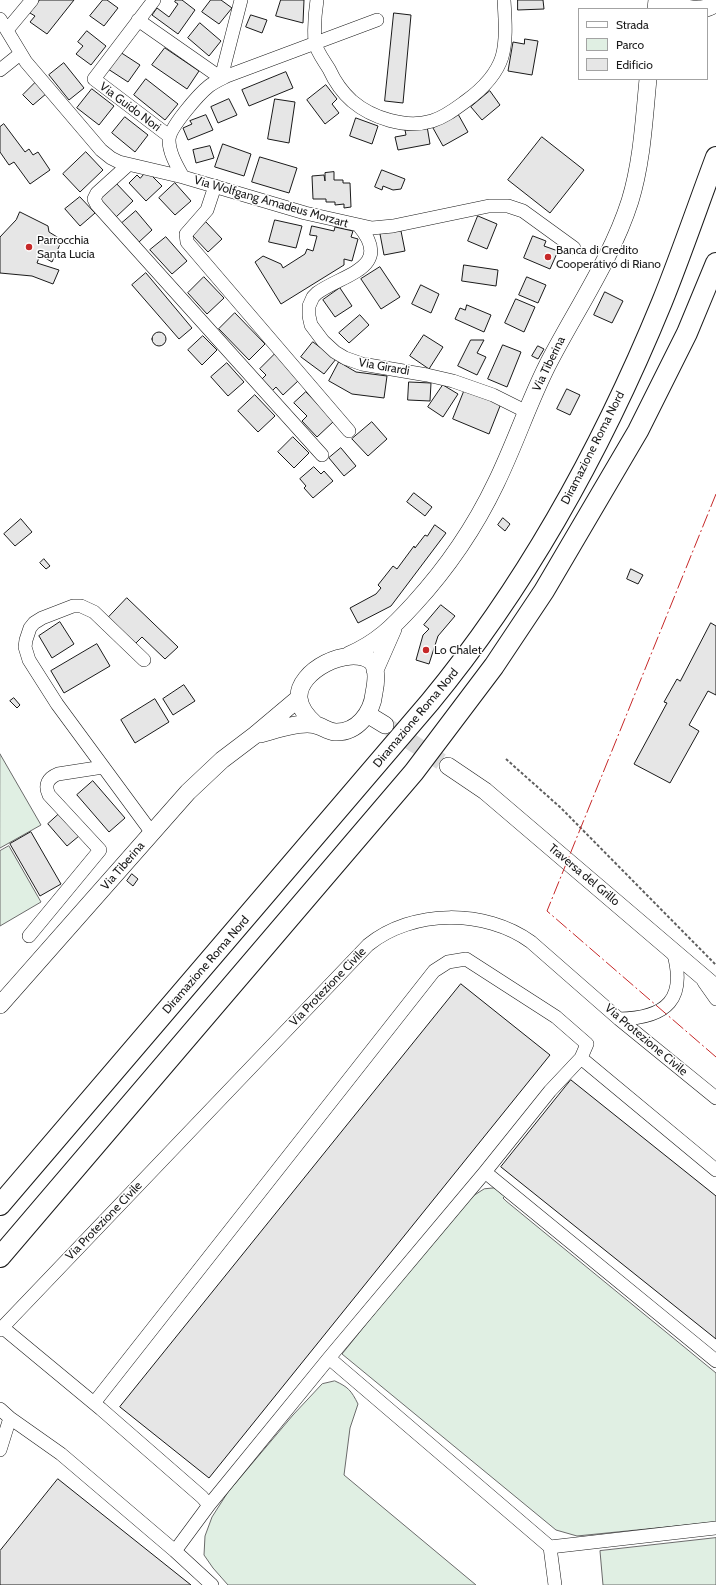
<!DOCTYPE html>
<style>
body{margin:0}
#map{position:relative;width:716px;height:1585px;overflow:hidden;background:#fff;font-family:Cabin,sans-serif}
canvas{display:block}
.legend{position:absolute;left:578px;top:8px;width:130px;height:72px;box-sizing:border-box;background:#fff;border:1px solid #a3a3a3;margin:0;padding:5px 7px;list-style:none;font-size:12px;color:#1a1a1a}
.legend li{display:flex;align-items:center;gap:8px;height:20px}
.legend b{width:20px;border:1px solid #a3a3a3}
</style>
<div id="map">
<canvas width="716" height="1585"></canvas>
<ul class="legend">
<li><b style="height:5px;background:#fff"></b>Strada</li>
<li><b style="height:11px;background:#e0efe3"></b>Parco</li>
<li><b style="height:11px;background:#e6e6e6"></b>Edificio</li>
</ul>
</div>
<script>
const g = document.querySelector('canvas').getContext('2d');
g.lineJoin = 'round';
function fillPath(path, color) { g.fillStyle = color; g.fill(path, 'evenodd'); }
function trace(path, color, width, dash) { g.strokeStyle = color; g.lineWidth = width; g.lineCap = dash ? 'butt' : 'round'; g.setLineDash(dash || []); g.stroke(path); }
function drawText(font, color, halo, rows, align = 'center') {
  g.font = font + ' Cabin,sans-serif'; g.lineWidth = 3; g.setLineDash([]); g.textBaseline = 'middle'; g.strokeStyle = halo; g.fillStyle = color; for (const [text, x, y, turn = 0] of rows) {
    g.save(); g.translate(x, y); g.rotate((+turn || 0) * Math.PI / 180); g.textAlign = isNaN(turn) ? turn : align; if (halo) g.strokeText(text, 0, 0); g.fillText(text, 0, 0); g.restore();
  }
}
const green = new Path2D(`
 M0,754L41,825L0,848Z
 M9,846L41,902L0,926V851Z
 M494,1188L500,1189L507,1194L503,1198L506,1201L716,1373V1522L577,1536L556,1530L342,1354L465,1201L484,1189Z
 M335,1381C348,1387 351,1390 358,1404L350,1428L344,1475L476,1585H228L213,1568L204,1555L205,1536L212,1517L228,1492L293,1415L322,1384Z
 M716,1538V1585H603L600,1551Z`);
fillPath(green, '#e0efe3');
trace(green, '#6a6a6a', 1);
const building = new Path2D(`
 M40,0H74L47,34L30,22L35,16L30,13Z
 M103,0H107L118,8L104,26L90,16Z
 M176,0H182L195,10L178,34L152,15L157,8L169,17L178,4L175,2Z
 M211,0H221L232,8L219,24L202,12Z
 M281,0H304L303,23L276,16Z
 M518,0H543L544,9L518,10Z
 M394,13L411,15L403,103L385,101Z
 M251,15L267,20L262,33L246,27Z
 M200,23L221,41L209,56L188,38Z
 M87,31L106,46L91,65L76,54L83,46L78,42Z
 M525,39L538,41L532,75L508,71L513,42L524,44Z
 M165,48L199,71L187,89L152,65Z
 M120,52L140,65L128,82L108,69Z
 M64,63L84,88L69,100L49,75Z
 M286,72L293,88L249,106L242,90Z
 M146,79L178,104L165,120L134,95Z
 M36,82L47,93L33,105L23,95Z
 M326,85L337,99L332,104L339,113L325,124L307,100Z
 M92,89L114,106L99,125L77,108Z
 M490,91L500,105L482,120L471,107Z
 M229,99L237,115L218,123L211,107Z
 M275,99L295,102L289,143L268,139Z
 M458,114L468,132L443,146L433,128Z
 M206,115L213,130L188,140L183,128L192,124L190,121Z
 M125,117L148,135L135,152L112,133Z
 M356,118L378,126L372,144L350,136Z
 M4,124L25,152L29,149L33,155L38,152L50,170L30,184L14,162L9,165L0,152V127Z
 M427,126L430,144L398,150L395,137L406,135L405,130Z
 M542,137L584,170L550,213L508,180Z
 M223,144L251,154L244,176L215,167Z
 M210,146L214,158L196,163L193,150Z
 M86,152L103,170L80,192L63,174Z
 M260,157L297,168L289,193L252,182Z
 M382,170L405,179L401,189L393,190L383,186L382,190L375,187Z
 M147,171L162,186L146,201L129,183L137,175L140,178Z
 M334,172V180H343V183H350L351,207L344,208V204L335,205V202H326V199H313L312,176L324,175L325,181V173Z
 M115,182L133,201L116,217L98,197Z
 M175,183L191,201L175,215L159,198Z
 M80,197L95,213L80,226L65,209Z
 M136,211L152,230L139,242L122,223Z
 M20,212L48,226L49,232L62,240L52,262L40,255L37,263L59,270L53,284L32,276L0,273V237L16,220Z
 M478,216L497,224L487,249L468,241Z
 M275,220L302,226L296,248L269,242Z
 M206,222L222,239L208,252L192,235Z
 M312,226L334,231L335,227L353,231L351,237L358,239L352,261L344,259V265L281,304L255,262L263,256L281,264L283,268L305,254L307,249L313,251L317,236L310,235Z
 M401,231L405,251L384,255L380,234Z
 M533,236L546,241L544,246L558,251L550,269L524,258Z
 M166,237L187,261L172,274L150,250Z
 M464,265L498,270L496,286L462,281Z
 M380,267L400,297L381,309L361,279Z
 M146,273L192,328L179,339L132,285Z
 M204,277L224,298L207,314L188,293Z
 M527,277L546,285L538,303L519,295Z
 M421,285L439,294L431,313L412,304Z
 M340,288L352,306L335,317L323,300Z
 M605,292L623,301L612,323L594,315Z
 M516,299L535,307L524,332L505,323Z
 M467,305L491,315L484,332L455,319L460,308L465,310Z
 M235,313L265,344L249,360L219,329Z
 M360,315L369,325L349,343L339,333Z
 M152 339a7 7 0 1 1 14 0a7 7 0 1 1-14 0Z
 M424,335L443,347L429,369L410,356Z
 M203,336L217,350L202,365L188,350Z
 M471,340H484L477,353L486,357L477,375L458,366Z
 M313,342L336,359L324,374L301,357Z
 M503,345L521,352L507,387L488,379Z
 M538,346L544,349L538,359L532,356Z
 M275,354L299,380L283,395L276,387L270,393L260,381L266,375L260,369Z
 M339,362L356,372L387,376L384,398L352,394L329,381Z
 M227,363L244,382L228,396L211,377Z
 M409,382L431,383L430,401L408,400Z
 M443,385L458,394L443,417L428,407Z
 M465,389L502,401L489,434L453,419Z
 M567,389L580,395L570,415L557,409Z
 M306,392L334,421L317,437L302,421L307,416L294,403Z
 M255,395L275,416L258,432L238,411Z
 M372,422L387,439L368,456L352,439Z
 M293,437L309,453L294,468L278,452Z
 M341,448L356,466L344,476L329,458Z
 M314,467L321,474L324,471L333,481L313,498L304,488L306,486L300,479Z
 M414,493L432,507L425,516L407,502Z
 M503,518L510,524L505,531L498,525Z
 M21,519L32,532L15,546L4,534Z
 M435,525L446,533L391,606L358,623L350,608L376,594L381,588L378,585L393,566L397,569L414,546L415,548L425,535L427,536Z
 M44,559L50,566L46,569L40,563Z
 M631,569L643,575L638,584L627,579Z
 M127,598L178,647L165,659L142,637L134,645L107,619Z
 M441,605L455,616L438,636L429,664L416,660L423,635L429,629L424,625Z
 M60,622L74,644L52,658L39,636Z
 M711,623L716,626V695L708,691L689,725L699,731L670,783L634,764L667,703L664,702L677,679L680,681Z
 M97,644L110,666L64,693L51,671Z
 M184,685L195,701L173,715L163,699Z
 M14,698L20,705L17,708L10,701Z
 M155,699L169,722L135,743L121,720Z
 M93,781L125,818L109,832L77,795Z
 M59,814L79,836L67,846L48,824Z
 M31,832L61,884L40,896L10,844Z
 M132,874L138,879L133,886L127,881Z
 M461,984L550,1055L209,1478L120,1407Z
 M571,1080L716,1196V1339L501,1167Z
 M58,1479L191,1585H0V1551Z`);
fillPath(building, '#e6e6e6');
trace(building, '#1a1a1a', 1);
trace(new Path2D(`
 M385,725L448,766`), '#ddd', 17, [17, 8]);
const minor = new Path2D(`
 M154,0L94,79L169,136
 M317,0C315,13 314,29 315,42C316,51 325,62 329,69C334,80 343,93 352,101C372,118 406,129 432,121C445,117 455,109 466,101C481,90 496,76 502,57C507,40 505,18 504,0
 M0,19L26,62L101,150L111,158L119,162L183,177L305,213L372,228L393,226L489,206H508L523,211L574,248
 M138,20L221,78
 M7,30L32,0
 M0,70L20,54
 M221,78L241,0
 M128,165L97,193L94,199L97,205L322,455
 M183,177C177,166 169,153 169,140C169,128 199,94 209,86C214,82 221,79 227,76L377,20
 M215,186L207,210L186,234L187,242L349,431
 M359,226C394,268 343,274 317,293L313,297L309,306V316L311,325L323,341L335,352L345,358L362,364L427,375L453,381L493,395L527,412
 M144,660L94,612L81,606H73L42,618L34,623L30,628L26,640L25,647L29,660L57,704L152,833
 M29,936L100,850L49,795C44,785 48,778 58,774L103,767
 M704,982L716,999
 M619,1019C667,1018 687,999 673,951
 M581,1058L716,1170
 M485,1172L716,1361
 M2,1327L101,1409L202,1497L209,1505
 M0,1330L368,945C412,909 486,909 531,942L619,1019L716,1098
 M329,1358L550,1547L555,1585
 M94,1403L434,971L448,962L466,959L556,1017L587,1044L581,1058L550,1091L485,1172L329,1358L209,1505L175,1551
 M0,1409L10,1418L0,1450
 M10,1418L61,1454L175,1551L212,1585
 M550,1547L716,1528`);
const major = new Path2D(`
 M668,0C682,9 702,14 716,3
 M656,9L657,0
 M349,655C377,643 393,627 414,604C447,568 475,527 496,483C515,444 528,404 547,366C574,313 612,258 630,201C642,162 644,120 648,79
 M375,670L393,629
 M367,714L385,725
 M261,734C274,730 302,721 315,725C322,726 327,731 335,732C357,733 372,713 374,693C376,683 378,668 371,661C348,645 297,671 299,698C300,709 307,717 315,724
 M448,766L485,791L716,988
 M0,1005L188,792L222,760L255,735L299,698`);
const highway = new Path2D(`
 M0,1205L430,702C529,582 603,446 662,302C681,255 698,205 716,157
 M0,1257L414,772L494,666L544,591L638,431L687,333L716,263`);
trace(minor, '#1a1a1a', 14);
trace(major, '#1a1a1a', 18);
trace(highway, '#1a1a1a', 22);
trace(new Path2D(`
 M506,759L561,808L716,965`), '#5f5f5f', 2, [3, 2]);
trace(minor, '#fff', 13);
trace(major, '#fff', 17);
trace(highway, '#fff', 20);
trace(new Path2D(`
 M716,494L547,911L716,1057`), '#c62828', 1, [14, 3, 2, 3]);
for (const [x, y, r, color] of [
 [29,247,4,"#c62828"],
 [548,257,4,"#c62828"],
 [426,650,4,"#c62828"]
]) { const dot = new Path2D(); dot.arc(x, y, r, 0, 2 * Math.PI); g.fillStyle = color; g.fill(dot); trace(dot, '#fff', 1.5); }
drawText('12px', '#1a1a1a', '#fff', [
 ["Via Guido Nori",130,107,37],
 ["Via Wolfgang Amadeus Morzart",271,202,16],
 ["Via Tiberina",549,364,-64],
 ["Via Girardi",384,367,10],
 ["Diramazione Roma Nord",593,448,-63],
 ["Diramazione Roma Nord",416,718,-50],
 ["Via Tiberina",123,866,-49],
 ["Traversa del Grillo",584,875,40],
 ["Diramazione Roma Nord",206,965,-49],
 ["Via Protezione Civile",328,987,-46],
 ["Via Protezione Civile",646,1040,40],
 ["Via Protezione Civile",104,1221,-46]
]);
drawText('12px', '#1a1a1a', '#fff', [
 ["Parrocchia",37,240],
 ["Santa Lucia",37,254],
 ["Banca di Credito",556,250],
 ["Cooperativo di Riano",556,264],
 ["Lo Chalet",434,650]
], 'left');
</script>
